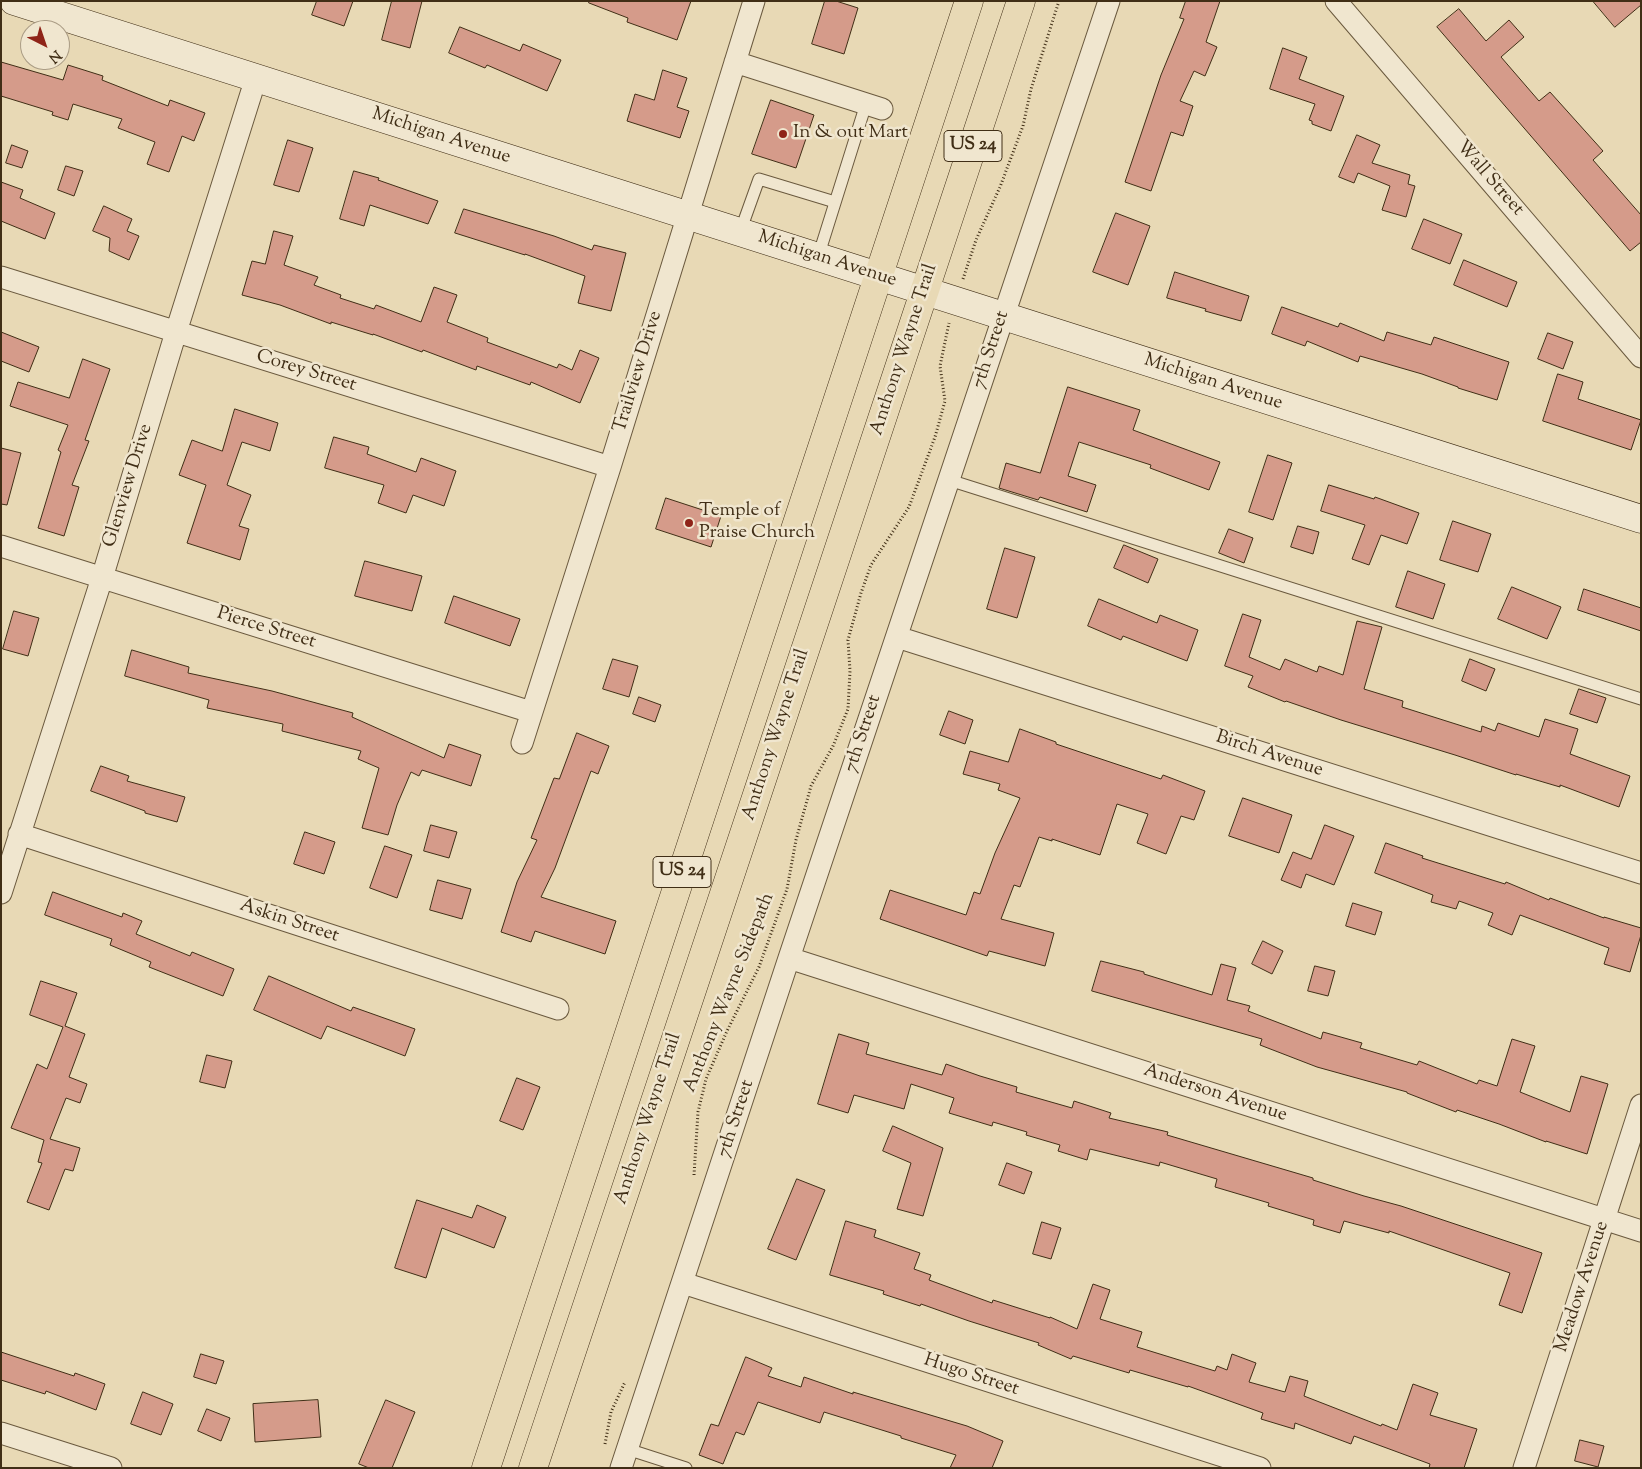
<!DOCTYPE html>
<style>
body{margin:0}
#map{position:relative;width:1642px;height:1469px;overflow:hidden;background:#e8d9b5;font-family:"Sorts Mill Goudy",serif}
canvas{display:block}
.frame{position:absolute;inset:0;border:2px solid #402e16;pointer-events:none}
.north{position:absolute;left:20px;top:20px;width:50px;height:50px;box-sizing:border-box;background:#f0e6cf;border:1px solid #aa9c85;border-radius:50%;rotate:139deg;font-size:14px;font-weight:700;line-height:20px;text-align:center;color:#402e16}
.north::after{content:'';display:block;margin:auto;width:18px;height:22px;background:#8f2418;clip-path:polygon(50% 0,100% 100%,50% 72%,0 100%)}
</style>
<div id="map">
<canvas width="1642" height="1469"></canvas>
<div class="frame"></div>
<div class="north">N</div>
</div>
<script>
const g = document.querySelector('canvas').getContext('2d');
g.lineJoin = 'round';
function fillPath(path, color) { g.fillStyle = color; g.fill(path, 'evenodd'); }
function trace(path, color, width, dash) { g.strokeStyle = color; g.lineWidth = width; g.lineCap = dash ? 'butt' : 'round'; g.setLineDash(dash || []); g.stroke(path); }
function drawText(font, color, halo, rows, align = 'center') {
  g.font = font + ' "Sorts Mill Goudy",serif'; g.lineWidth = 5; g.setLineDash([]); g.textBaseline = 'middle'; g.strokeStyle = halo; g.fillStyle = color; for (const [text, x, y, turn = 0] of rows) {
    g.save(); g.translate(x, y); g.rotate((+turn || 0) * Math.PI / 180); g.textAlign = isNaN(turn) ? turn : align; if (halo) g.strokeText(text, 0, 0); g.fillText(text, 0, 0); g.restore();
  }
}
const building = new Path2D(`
 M317,1H353L344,26L312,15Z
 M392,1H422L410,48L382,40Z
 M589,1H691L677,40L627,22L628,18L589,3Z
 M825,1H836L858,8L844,54L812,44Z
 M1186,1H1220L1206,42L1217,47L1205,76L1194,71L1180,101L1193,106L1183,136L1171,132L1151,191L1125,182L1161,75L1184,19L1180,18Z
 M1593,1H1641V5L1615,27Z
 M1459,9L1486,41L1509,20L1524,37L1501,57L1539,101L1550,92L1603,151L1593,160L1641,215V242L1630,251L1437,27Z
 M460,27L520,51L523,44L561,60L547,91L487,65L485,68L449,53Z
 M1283,48L1307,57L1299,79L1344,96L1331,131L1312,124V121L1309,120L1315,104L1270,89Z
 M1,62L63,80L68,65L103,76L102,80L168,106L170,100L205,113L194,141L182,136L169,172L147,164L155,142L118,128L122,119L73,104L68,120L52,115L53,112L1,96Z
 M663,70L687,78L677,107L689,111L680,138L627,121L635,94L654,100Z
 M771,100L814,115L796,168L752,154Z
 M1357,135L1380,145L1372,163L1410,175L1408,184L1415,186L1406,217L1382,210L1390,186L1358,173L1354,183L1339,177Z
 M288,140L313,148L299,192L274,185Z
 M12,145L28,151L22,168L6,163Z
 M66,166L83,171L74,196L58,190Z
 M354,171L379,178L378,180L438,201L428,224L370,205L364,226L340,219Z
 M1,182L23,190L20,198L55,213L45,239L1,221Z
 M104,206L132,219L127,231L139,236L129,260L109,251L110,238L93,231Z
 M464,209L554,236L592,250L594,245L626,253L611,311L578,303L585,276L525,254V255L455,233Z
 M1116,213L1150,226L1128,285L1093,272Z
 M1424,219L1462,234L1450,264L1412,249Z
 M274,231L293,236L284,265L318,277L314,285L341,295L340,298L374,309L376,305L421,322L434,287L457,295L447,322L488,338L487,342L557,368L559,364L572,370L580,350L599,358L580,403L531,382L530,385L477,366L476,370L423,350L422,352L373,334V335L331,322V324L280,305L242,295L252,261L265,264Z
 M1464,260L1517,282L1507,307L1454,285Z
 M1175,272L1249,296L1241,321L1205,311L1206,309L1167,298Z
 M1282,307L1338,327L1340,323L1384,341L1387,332L1431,345L1434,337L1509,362L1497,400L1458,388V387L1422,374L1360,356L1358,362L1307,341L1305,346L1272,334Z
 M1,332L39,347L29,372L1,361Z
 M1548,333L1573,342L1563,369L1538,359Z
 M83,359L110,369L85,440L89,441L72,485L79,487L64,536L38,528L61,452L58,450L68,425L10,406L18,382L69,398Z
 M1558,374L1583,382L1578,399L1641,420L1631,450L1543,421Z
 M1068,387L1140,410L1133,430L1220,462L1209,490L1150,468L1151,465L1079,442L1068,476L1096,485L1087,512L1040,497L1038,500L999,488L1006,463L1040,473Z
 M235,409L278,423L270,451L242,442L227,485L251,495L239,526L249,529L240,560L187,543L206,485L179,475L192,440L222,451Z
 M334,437L369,447L367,454L416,472L421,458L456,471L444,506L413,495L406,513L378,503L384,485L325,468Z
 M1,448L21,453L7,505L1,504Z
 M1268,455L1292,463L1273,520L1249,512Z
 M1329,485L1374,499L1375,497L1419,513L1407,544L1381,535L1369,565L1352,559L1365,525L1321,511Z
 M666,498L721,516L711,547L656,529Z
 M1453,521L1491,534L1478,572L1440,560Z
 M1298,526L1319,532L1313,554L1291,547Z
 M1229,529L1253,538L1244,563L1219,553Z
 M1124,545L1158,559L1148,583L1114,568Z
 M1005,548L1035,557L1017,618L987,609Z
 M365,561L422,576L412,611L355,596Z
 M1408,571L1445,584L1433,619L1396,607Z
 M1512,587L1561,607L1547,639L1498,619Z
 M1584,589L1641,608V631L1578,610Z
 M454,596L520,619L510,646L445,623Z
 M1099,599L1157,623L1160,615L1198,630L1187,661L1123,636L1121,640L1088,626Z
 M14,611L39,618L28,656L3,649Z
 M1243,614L1261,620L1249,657L1280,670L1285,659L1317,672L1319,666L1343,675L1357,621L1382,627L1364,689L1403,701L1402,707L1481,732L1482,726L1495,731L1498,723L1539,737L1545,719L1578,729L1570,754L1630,776L1619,807L1560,785V787L1516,774V775L1455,755L1341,720L1286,701L1285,702L1248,687L1253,676L1225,666Z
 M132,650L189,667L188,673L272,691L353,713L352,717L444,758L449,744L481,755L471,786L422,770L419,776L411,772L397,805L388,835L362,828L379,768L358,759L361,751L282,731L283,724L207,708L209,700L125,676Z
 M613,659L638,666L629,697L603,689Z
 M1470,659L1495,669L1486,691L1462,681Z
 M1579,689L1606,698L1597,723L1570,714Z
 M639,697L661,705L655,722L633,714Z
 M949,711L973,720L965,744L940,735Z
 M1020,729L1056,742V744L1161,779L1163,775L1205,791L1194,820L1181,816L1166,854L1137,843L1148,814L1117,804L1100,855L1052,839V841L1039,837L1020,887L1014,885L1001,919L1054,933L1045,966L989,951L987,956L880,919L890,890L966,915L974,892L980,894L995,853L1020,798L998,790L1000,784L963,774L970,751L1008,762Z
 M577,733L609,746L598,774L591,771L555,868L541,897L616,921L605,954L535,931L531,942L501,932L517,882L537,840L531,838L554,778L559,779Z
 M101,766L129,776L127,781L185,797L177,822L145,813V811L91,791Z
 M1243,798L1292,815L1279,853L1229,836Z
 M431,825L457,832L449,858L424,851Z
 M1325,825L1354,836L1334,885L1306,874L1301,888L1281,880L1293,852L1311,859Z
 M305,832L335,842L324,874L294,864Z
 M1386,843L1423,856L1422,858L1505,884L1506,882L1549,900L1550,898L1604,918V917L1641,928V935L1630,972L1604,964L1609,948L1520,915L1512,935L1488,925L1493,913L1459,901L1456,909L1431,902L1433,895L1375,873Z
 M385,846L412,855L397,898L370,888Z
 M438,880L471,889L462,919L430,910Z
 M53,892L122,917L123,913L142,921L136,934L190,956L192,952L234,969L223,996L149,967L151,962L110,945L112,939L45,915Z
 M1353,903L1382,912L1375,935L1346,926Z
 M1263,941L1283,951L1272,974L1252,964Z
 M1101,961L1144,972V974L1212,995L1221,964L1236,968L1227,1000L1250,1006L1248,1011L1321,1039L1323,1032L1362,1043L1360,1048L1417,1065L1419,1061L1477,1084L1479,1080L1497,1086L1512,1039L1535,1046L1520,1092L1570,1112L1581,1076L1608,1084L1587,1154L1546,1141V1142L1499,1124L1457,1110L1456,1112L1407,1093V1092L1317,1067L1260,1045L1262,1039L1092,991Z
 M1315,966L1335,971L1328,996L1308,991Z
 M269,976L351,1011L353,1007L415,1029L405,1056L327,1026L321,1039L254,1010Z
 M41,981L77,993L65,1026L85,1034L69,1077L87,1084L80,1103L66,1098L50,1139L80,1148L73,1171L65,1169L49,1210L27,1202L42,1163L38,1162L44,1140L11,1128L37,1064L47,1069L63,1027L30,1015Z
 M839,1034L869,1043L866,1054L942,1075L946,1064L980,1076L1017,1087L1016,1092L1072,1108L1074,1101L1111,1113L1109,1118L1168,1132L1167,1135L1313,1178V1180L1364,1196L1401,1206L1542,1253L1522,1313L1499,1305L1510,1273L1389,1231V1233L1344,1221L1340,1233L1313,1225L1314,1220L1268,1206L1269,1203L1215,1187L1217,1179L1160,1162L1159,1166L1090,1149L1087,1160L1058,1151L1060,1145L1026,1135L1027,1132L993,1122L992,1126L949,1113L954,1098L911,1084L904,1109L854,1095L848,1113L818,1104Z
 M207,1055L232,1061L225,1088L200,1082Z
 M517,1078L540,1087L523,1130L500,1121Z
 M893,1126L943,1148L923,1216L897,1209L911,1163L883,1151Z
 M1007,1163L1032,1172L1024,1194L999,1185Z
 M797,1179L825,1190L796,1260L768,1249Z
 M417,1200L472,1218L477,1205L506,1217L494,1248L442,1228L426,1278L395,1268Z
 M846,1221L876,1230L874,1237L920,1253L914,1269L931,1275L929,1280L992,1303L993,1300L1050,1318V1317L1077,1329L1093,1284L1110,1290L1100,1319L1142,1332L1137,1347L1215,1371L1217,1366L1227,1370L1232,1354L1256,1363L1249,1382L1285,1392L1290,1376L1308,1381L1304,1396L1381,1426L1382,1424L1397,1430L1413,1384L1438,1393L1430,1415L1477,1429L1464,1468H1429L1430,1464L1354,1436L1351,1444L1295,1423L1294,1429L1261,1419L1263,1413L1188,1386V1387L1130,1370L1129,1373L1073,1356L1071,1359L1038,1345L1039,1343L969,1321L921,1304L920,1306L883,1294L884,1291L830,1275Z
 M1042,1222L1061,1228L1051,1259L1033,1254Z
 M1,1352L74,1376L75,1373L105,1384L96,1410L46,1391L45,1394L1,1380Z
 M201,1354L224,1361L216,1384L194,1377Z
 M746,1357L772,1368L768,1376L801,1387L804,1377L853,1394V1392L967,1426L1003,1441L992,1468H950L956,1455L901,1438V1436L824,1412L820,1423L758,1402L744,1435L736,1432L723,1464L699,1455L711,1424L718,1426Z
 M143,1392L173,1404L161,1435L131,1424Z
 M318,1400L321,1437L255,1442L253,1404Z
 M386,1400L415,1412L392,1468H369L359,1464Z
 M207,1409L230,1418L221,1441L198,1431Z
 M1580,1440L1604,1446L1598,1467L1575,1461Z`);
fillPath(building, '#d59b8a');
trace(building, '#402e16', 1);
const lane = new Path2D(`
 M740,232L759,179L835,202
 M818,257L866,104
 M949,480L1641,699
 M627,1449L686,1468`);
const street = new Path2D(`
 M1336,1L1641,357
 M735,62L882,109
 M1,277L610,467
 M1,546L531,712
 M897,637L1641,873
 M522,743L610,467L754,1
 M19,834L558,1009
 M1,893L102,578L176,332L256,78
 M789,958L1641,1231
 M683,1283L1260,1468
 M1,1433L111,1468
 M621,1468L789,958L1109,1
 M1524,1468L1641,1105`);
const secondary = new Path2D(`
 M14,1L1641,519`);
const highway = new Path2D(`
 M486,1468L969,1
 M533,1468L1021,1`);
trace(lane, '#6a593e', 13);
trace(street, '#6a593e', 23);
trace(secondary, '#402e16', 29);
trace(highway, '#402e16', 29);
trace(new Path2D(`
 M963,279L976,240L1000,187L1023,126L1031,89L1059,1
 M694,1175L698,1112L706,1079L727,1031L759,967L787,889L796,840L811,786L833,746L848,709L850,671L848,640L861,593L871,565L909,507L935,437L945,401L940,366L949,323
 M605,1444L611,1412L625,1382`), '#402e16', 3, [1, 2.5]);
trace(lane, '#f0e6cf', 11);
trace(street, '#f0e6cf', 21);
trace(secondary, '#f0e6cf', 28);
trace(highway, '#e8d9b5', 28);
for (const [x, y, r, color] of [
 [783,134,5,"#8f2418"],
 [689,523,5,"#8f2418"]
]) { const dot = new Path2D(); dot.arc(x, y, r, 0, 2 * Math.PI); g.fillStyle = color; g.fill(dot); trace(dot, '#f0e6cf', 2); }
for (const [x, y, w] of [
 [973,146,58],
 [682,872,58]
]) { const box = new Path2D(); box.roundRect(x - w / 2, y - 15.5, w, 31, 4); g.fillStyle = '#f0e6cf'; g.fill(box); trace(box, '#402e16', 1); }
drawText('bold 18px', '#402e16', null, [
 ["US 24",973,146],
 ["US 24",682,872]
]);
drawText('19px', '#402e16', '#f0e6cf', [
 ["In & out Mart",793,134],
 ["Temple of",699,512],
 ["Praise Church",699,534]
], 'left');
drawText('19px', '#402e16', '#f0e6cf', [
 ["Michigan Avenue",441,137,18],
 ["Wall Street",1489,179,49],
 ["Michigan Avenue",827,260,18],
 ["Anthony Wayne Trail",905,350,-72],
 ["7th Street",992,350,-72],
 ["Corey Street",306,372,17],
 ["Trailview Drive",639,372,-73],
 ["Michigan Avenue",1213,383,18],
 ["Glenview Drive",129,486,-73],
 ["Pierce Street",266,629,17],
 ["7th Street",864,734,-72],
 ["Anthony Wayne Trail",777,735,-72],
 ["Birch Avenue",1269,755,18],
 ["Askin Street",289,922,18],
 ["Anthony Wayne Sidepath",730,993,-68],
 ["Anderson Avenue",1215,1094,18],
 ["Anthony Wayne Trail",649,1119,-72],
 ["7th Street",737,1119,-72],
 ["Meadow Avenue",1583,1287,-72],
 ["Hugo Street",971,1376,18]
]);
</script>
